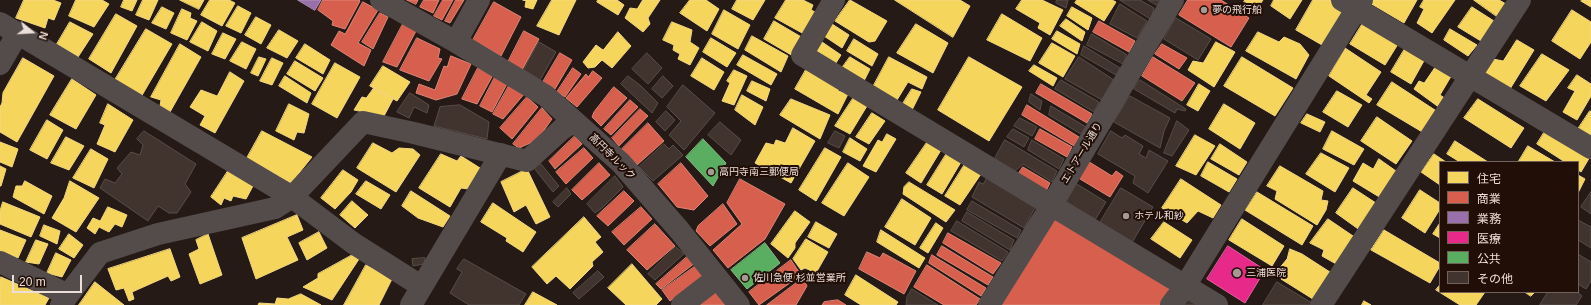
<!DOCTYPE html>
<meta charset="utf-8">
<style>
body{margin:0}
#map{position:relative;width:1591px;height:305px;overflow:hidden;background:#251a15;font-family:Arial,"Noto Sans JP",sans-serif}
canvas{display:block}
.legend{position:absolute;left:1439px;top:161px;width:140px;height:132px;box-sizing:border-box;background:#210e06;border:1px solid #72615a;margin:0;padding:5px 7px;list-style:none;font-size:12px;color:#ecded8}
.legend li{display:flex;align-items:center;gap:8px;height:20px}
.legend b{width:20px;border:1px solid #72615a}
.north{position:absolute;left:12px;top:12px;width:40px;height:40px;-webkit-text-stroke:3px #210e06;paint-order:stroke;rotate:108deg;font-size:11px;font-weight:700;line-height:16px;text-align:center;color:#ecded8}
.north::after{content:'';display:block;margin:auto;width:14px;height:18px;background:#ecded8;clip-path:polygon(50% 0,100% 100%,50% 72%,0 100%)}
.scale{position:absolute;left:12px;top:275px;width:70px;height:18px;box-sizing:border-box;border:2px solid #ecded8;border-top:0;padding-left:5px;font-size:12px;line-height:14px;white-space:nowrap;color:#ecded8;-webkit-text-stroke:3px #210e06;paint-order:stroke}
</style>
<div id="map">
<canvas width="1591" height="305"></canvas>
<ul class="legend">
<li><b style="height:11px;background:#f6d55c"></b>住宅</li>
<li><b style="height:11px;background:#d6604d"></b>商業</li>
<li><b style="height:11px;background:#9970ab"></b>業務</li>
<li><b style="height:11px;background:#e7298a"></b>医療</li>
<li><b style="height:11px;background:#5aae61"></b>公共</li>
<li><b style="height:11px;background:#41342e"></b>その他</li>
</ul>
<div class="north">N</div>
<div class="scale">20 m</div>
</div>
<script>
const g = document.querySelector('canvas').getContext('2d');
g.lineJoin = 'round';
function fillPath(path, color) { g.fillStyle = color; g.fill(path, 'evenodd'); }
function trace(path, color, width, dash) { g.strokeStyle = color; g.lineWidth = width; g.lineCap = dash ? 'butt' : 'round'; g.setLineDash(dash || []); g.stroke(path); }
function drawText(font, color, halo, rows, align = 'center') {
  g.font = font + ' Arial,"Noto Sans JP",sans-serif'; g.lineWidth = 4; g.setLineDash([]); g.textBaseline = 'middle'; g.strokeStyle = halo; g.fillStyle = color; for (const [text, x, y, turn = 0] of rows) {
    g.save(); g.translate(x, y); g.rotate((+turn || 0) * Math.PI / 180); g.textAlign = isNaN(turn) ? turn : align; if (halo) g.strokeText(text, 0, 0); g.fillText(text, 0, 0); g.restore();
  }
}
const homes = new Path2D(`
 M24,0H53L61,3L54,20L48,18L45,28L16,18Z
 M76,0H102L109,4L94,27L69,16Z
 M124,0H137L132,11L121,7Z
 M143,0H158L149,20L136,15Z
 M180,0H204L199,9Z
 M210,0H229L235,3L222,26L201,15Z
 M523,0H537L533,9L525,7L526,1Z
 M552,0H576L559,35L537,26Z
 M598,0H617L624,5L618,15L597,2Z
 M643,0H660L648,18L650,24L643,32L625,18L630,8L637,9Z
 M690,0H706L719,9L707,31L680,13Z
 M737,0H765L753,20L732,9Z
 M786,0H803L813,5L811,10L815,12L804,34L775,18Z
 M850,0L887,21L875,41L869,42L835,21Z
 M895,0H960L970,6L953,37Z
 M1022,0H1042L1063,10L1050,35L1038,28L1040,23L1016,9Z
 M1077,0H1112L1116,2L1104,21L1075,3Z
 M1245,0H1263L1256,10L1244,2Z
 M1274,0H1302L1290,19L1271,6Z
 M1313,0H1330L1344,8L1322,45L1296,30Z
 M1373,0H1417L1404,23L1370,3Z
 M1424,0H1455L1432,33L1417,23L1424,9L1420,7Z
 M1474,0H1499L1506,4L1498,17Z
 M1582,0H1591V7L1581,1Z
 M238,6L251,13L241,33L226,26Z
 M162,7L174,13L166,29L152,23Z
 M1072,7L1092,18L1088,30L1067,16Z
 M1472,7L1494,21L1481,41L1458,27Z
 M182,9L191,13L190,18L197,21L187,40L171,33Z
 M724,10L750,25L738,49L712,34Z
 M1572,10L1591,22V42L1580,59L1552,41Z
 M116,14L137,26L111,73L89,59Z
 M1002,14L1042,38L1030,61L987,40Z
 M256,17L271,25L261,44L245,35Z
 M1066,19L1085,32L1082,41L1060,26Z
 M774,21L803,38L793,56L764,39Z
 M70,22L93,34L78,57L57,44Z
 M202,22L217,31L208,51L190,42Z
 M672,22L692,30L690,42L699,48L690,65L678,59L680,54L673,50L674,45L663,40Z
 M1363,23L1398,44L1385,65L1350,44Z
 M832,24L849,35L842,48L824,36Z
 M916,24L948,43L933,73L897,53Z
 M146,29L172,44L141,97L115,80Z
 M1450,29L1477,45L1468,56L1444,40Z
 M279,30L298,41L287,58L267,48Z
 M1057,31L1080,44L1077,54L1052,39Z
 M618,32L631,46L612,68L602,60L595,67L588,68L583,62L596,45L603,50Z
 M1258,32L1279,42L1284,37L1300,44L1309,55L1296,79L1246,51Z
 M223,33L236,39L225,59L212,54Z
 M752,36L788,56L781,72L745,50Z
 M711,38L736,53L727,67L703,52Z
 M854,39L878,54L872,66L847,51Z
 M1517,40L1534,50L1510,89L1484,73L1493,59L1503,61Z
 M242,42L256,49L246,69L230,61Z
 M822,42L841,55L834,66L814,52Z
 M1216,42L1235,52L1214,87L1188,70L1193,61L1203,63Z
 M1052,43L1075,56L1063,77L1039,63Z
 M180,44L201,57L170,112L160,106L161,100L151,97Z
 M305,44L330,60L323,74L296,58Z
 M1406,47L1425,59L1411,84L1391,72Z
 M1345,48L1381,72L1366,95L1372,99L1369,103L1329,76Z
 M1542,54L1569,70L1546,101L1520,86Z
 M743,55L777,74L771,85L737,65Z
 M259,57L266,59L258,76L251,73Z
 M850,57L870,69L863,83L842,68Z
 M889,57L927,77L922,89L908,82L897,100L873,87Z
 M969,57L1022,87L989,141L938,110Z
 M1242,57L1293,88L1275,116L1224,86Z
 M23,58L54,76L17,142L0,132V107L2,103L3,93Z
 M272,58L283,63L272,85L260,81Z
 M702,58L724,72L714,90L691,76Z
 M295,61L323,78L315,91L287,74Z
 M335,63L360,77L337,118L312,104Z
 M1034,65L1057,78L1053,86L1029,71Z
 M1437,65L1453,73L1440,95L1446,99L1440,108L1414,89L1419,81L1424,83Z
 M383,66L410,82L397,101L370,86Z
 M807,68L840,86L838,91L848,94L838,114L795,89Z
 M734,70L747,76L734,105L722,101L730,83L727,81Z
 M230,72L244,81L215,133L200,125L205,116L190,107L201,90L217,96Z
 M1577,75L1591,84V96L1577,120L1563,112L1575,91L1568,88Z
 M285,76L311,93L307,103L279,86Z
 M72,79L96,95L76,129L50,115Z
 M752,81L770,89L766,101L747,91Z
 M1392,82L1438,112L1424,133L1377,105Z
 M1199,84L1210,91L1198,111L1187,105Z
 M374,88L393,99L384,116L354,110L362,97L366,98Z
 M912,89L921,92L912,110L902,105Z
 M1337,91L1362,105L1348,127L1323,112Z
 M742,95L763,107L755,125L735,110Z
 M854,97L867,106L850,134L835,126Z
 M791,99L830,115L820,139L780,115Z
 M1478,99L1524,128L1511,148L1464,118Z
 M108,104L133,120L115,152L97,144L105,125L100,123Z
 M289,104L309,114L304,133L297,132L294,140L276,131Z
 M1224,104L1255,123L1240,149L1209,129Z
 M1590,111L1591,112V136L1578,129Z
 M872,113L885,121L869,144L856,137Z
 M1307,114L1325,122L1320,132L1301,123Z
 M1377,117L1412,141L1396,164L1361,141Z
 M47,120L63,130L47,159L30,150Z
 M793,128L815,141L791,183L755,163L766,143L774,145L776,140L785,143Z
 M1547,128L1591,155L1581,172L1578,170V162H1565L1537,144Z
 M262,131L312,157L291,183L247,158Z
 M1332,131L1364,149L1354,165L1323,149Z
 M887,134L896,139L876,172L863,166L878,140L882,142Z
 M1195,135L1215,146L1196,175L1176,166Z
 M66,137L84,146L69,170L51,163Z
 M850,138L867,149L860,161L843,152Z
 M928,141L941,150L921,183L906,173Z
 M1455,141L1488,162H1460L1447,154Z
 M0,142L18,149L12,167L0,162Z
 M373,143L392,153L399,148L413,149L420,155L396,192L357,168Z
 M1220,144L1247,162L1239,175L1211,159Z
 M1528,146L1555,162L1519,161Z
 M825,148L841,157L816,201L799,190Z
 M91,149L108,159L94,188L73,178Z
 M947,153L961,162L942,194L927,185Z
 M1321,153L1349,168L1335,192L1306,174Z
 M441,154L457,161L461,156L480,168L468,189L461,188L450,207L419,188Z
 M1434,154L1446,162H1440V185L1421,172Z
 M1379,159L1396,171L1381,198L1353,181L1363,163L1373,169Z
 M1208,162L1237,179L1229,192L1201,176Z
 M848,163L869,177L844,216L822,203Z
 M965,164L981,174L960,205L945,196Z
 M0,166L6,169L1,186H0Z
 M1280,166L1323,191L1321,200L1328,201L1326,210L1317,225L1275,199L1277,191L1267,186Z
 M527,169L550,217L536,224L526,205L514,212L501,182Z
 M343,170L358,180L351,192L335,209L321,198Z
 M228,171L253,186L246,199L233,196L231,201L224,198L221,205L211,197Z
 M1578,175L1585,179L1578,193Z
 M1181,179L1221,205L1213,218L1198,211L1187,223L1162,208Z
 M25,181L52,196L44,214L13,197L16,186H22Z
 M70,181L99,198L76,232L52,218L64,198Z
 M366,181L390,195L381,209L356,194Z
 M909,182L955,210L946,222L903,194L904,187Z
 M1353,188L1379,205L1361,231L1336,213Z
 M1420,190L1440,203V209L1425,233L1402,218Z
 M411,191L450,216L443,227L418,218L402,206Z
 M1257,192L1313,226L1302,245L1245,210Z
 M902,199L931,218L915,245L885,227Z
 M352,201L368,215L355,228L340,215Z
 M3,202L40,217L31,237L0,224V211Z
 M493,203L536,232L523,252L506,241L507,238L481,222Z
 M108,207L127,215L122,227L115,224L109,232L99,227L95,234L87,228L93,218L100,221Z
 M795,211L810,222L795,243V248L788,258L771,244Z
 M297,215L303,230L287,237L298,260L256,279L242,238Z
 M584,217L601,237L595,242L603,252L592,262L593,266L570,289L556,276L547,284L532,267Z
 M1242,219L1284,246L1272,266L1229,240Z
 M1328,219L1356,238L1338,265L1322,256L1324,250L1310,243Z
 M816,222L837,234L829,248L808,237Z
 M1164,222L1192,240L1180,258L1151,239Z
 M936,223L943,228L928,253L920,248Z
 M1440,223V238L1433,234Z
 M44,225L60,231L57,244L40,236Z
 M0,230L26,240L18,258L0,252Z
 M881,230L925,258L919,268L877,242Z
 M1384,230L1440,263V266L1430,283L1371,250Z
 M319,232L327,248L307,260L299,243Z
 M69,234L83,245L74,258L59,249Z
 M208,234L222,275L200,284L189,254L199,249L196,240Z
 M806,239L828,252L816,273L805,268L801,270L793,259Z
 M36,240L48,244L39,264L26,262Z
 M170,249L180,277L171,281L168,276L132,292L134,299L129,301L124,288L116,290L108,269Z
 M1290,249L1302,254L1333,274L1316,301L1281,279L1278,270L1287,259Z
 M56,253L71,260L62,277L47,273Z
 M356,253L361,256L332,300L303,287L318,278V274Z
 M632,264L662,299L656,305H626L608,288Z
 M366,265L392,279L379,305H344Z
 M856,275L898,302L896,305H861L845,295Z
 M1,277L49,298L45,305H0V279Z
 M95,282L124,305H79Z
 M1440,285V292H1485L1476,305H1460L1436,290Z
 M533,292L557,305H525Z
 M1525,292H1535L1531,296Z
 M301,294L321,305H258L259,303L275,304L277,298L288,299Z
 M1364,301L1371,305H1362Z`);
fillPath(homes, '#f6d55c');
trace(homes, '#f3d881', 1);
const shops = new Path2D(`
 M323,0H359L360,1L345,29L332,25L333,21L318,10Z
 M407,0H418L416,4Z
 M424,0H439L433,13L420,7Z
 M443,0H453L442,20L434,16Z
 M456,0H464L450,23L445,21Z
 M1188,0H1221L1249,18L1231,47L1179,15Z
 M363,2L378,10L358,43L371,50L364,66L331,45L339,31L345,34Z
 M494,2L521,17L501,56L473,40Z
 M380,13L388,17L373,49L362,42Z
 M1099,21L1135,41L1129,52L1093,32Z
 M403,24L416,31L397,67L383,62Z
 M524,31L539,39L522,70L508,62Z
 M417,38L440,49L438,58L442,59L429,81L400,70Z
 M1162,44L1187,58L1179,69L1155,54Z
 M560,53L572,60L555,89L543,82Z
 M451,56L471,64L457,94L436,100L416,93L419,84L435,90L444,66L447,67Z
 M1153,57L1195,83L1182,101L1142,76Z
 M478,68L493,75L477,104L462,99Z
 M573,68L581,74L565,97L557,92Z
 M593,71L602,78L577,107L566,98L586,74L588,77Z
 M496,75L508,82L492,112L480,106Z
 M510,84L525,93L503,119L493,114Z
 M1041,84L1092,114L1087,123L1036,93Z
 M614,87L627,98L601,126L592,117L594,112Z
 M527,97L538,107L512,139L500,128Z
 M630,100L638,107L611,135L604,129Z
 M1027,105L1079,137L1074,146L1022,115Z
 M542,108L552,119L537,140L519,148L513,144Z
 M640,109L648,116L619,146L612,138Z
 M648,123L664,141L637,165L622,149Z
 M1040,129L1072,147L1067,157L1035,139Z
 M575,136L582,144L555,169L549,161Z
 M584,148L593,158L566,184L556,172Z
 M1086,160L1112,176L1116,171L1123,176L1110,197L1075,176Z
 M599,163L610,175L582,200L572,190Z
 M681,163L708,196L694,210L677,207L658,184Z
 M1023,167L1050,183L1045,193L1017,176Z
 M740,179L785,204L765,239L728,268L713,250L742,224L727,203Z
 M624,191L634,201L608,226L597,216Z
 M723,204L737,224L710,246L696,231L698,226Z
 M641,207L652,219L624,245L612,232Z
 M1052,215L1168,285L1169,293L1161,305H999Z
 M655,224L675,246L647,270L627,250Z
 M948,233L1001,263L993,274L943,243Z
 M942,246L993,277L988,285L937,255Z
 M867,252L880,258L883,253L916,271L904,294L859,269Z
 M932,255L986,288L981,296L929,263Z
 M688,256L695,263L661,289L656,284Z
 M791,260L801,275L759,305L749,292Z
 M697,265L702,274L701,278L670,301L662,290Z
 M927,265L980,299L976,305H944L914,287Z
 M803,278L807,286L796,305H767Z
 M713,292L717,293L725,305H696Z
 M838,300L846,305H822L824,302Z`);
fillPath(shops, '#d6604d');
trace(shops, '#dd8677', 1);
const offices = new Path2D(`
 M298,0H321L315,10Z`);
fillPath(offices, '#9970ab');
trace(offices, '#b291b8', 1);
const health = new Path2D(`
 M1228,246L1265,270L1245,303L1207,279Z`);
fillPath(health, '#e7298a');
trace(health, '#e85fa1', 1);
const public = new Path2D(`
 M703,139L726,163L713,186L686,157Z
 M765,243L780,263L747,289L731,270Z`);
fillPath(public, '#5aae61');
trace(public, '#86bc85', 1);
const building = new Path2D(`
 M1057,0H1068L1066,8L1056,3Z
 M1120,0H1140L1154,8L1151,19Z
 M1148,0H1161L1157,5Z
 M1120,4L1147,21L1137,38L1110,24Z
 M1176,18L1211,39L1198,60L1164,39Z
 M1092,34L1127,55L1123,64L1087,45Z
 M539,42L556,52L540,80L524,70Z
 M1084,46L1120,68L1116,75L1081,55Z
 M647,53L662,68L648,84L632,69Z
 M1079,57L1114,80L1102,100L1065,79Z
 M628,76L641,86L658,103L652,113L621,84Z
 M663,76L673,86L662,98L652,89Z
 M1061,80L1099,102L1094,112L1055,89Z
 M1140,80L1186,109L1185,111L1177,109L1175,113L1134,89Z
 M683,85L715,113L684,150L669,135L681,121L667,107Z
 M410,93L429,105L427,113L414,107L409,118L397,112Z
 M1031,94L1042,101L1040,110L1029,102Z
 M1130,96L1170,118L1164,131L1160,148L1114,122Z
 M460,105L489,122L487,139L434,126L440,107Z
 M1051,106L1086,127L1081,134L1049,115Z
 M666,111L675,120L665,131L656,122Z
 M1020,118L1037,127L1032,136L1014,126Z
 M1177,121L1189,130L1172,156L1164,153Z
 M720,122L741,140L731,155L708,135Z
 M1013,129L1029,138L1024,147L1007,137Z
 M144,131L196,164L185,184L191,192L177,213H169L158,206L148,221L100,188L105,179L115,183L122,174L117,168L131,152L140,155L143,145L137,139Z
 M835,131L845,136L839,148L828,143Z
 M1111,131L1122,138L1125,135L1143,146L1139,154L1146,158L1149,150L1168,161L1148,193L1133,183L1135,176L1098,154Z
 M1005,140L1057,171L1052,182L1023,164L1013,173L993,162Z
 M1032,140L1064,159L1059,169L1028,150Z
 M664,144L669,149L673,145L683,155L653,181L639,167Z
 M541,164L559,186L553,192L534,168Z
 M615,176L623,187L602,208L595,213L587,204Z
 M988,176L1036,206L1024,228L972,197L979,182L983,184Z
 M1072,181L1106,202L1095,220L1063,202Z
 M567,188L571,194L558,207L553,202Z
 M1121,188L1153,207L1130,246L1098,226Z
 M1591,192V214L1581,207Z
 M972,201L1021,230L1017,238L967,210Z
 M967,212L1014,240L1010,250L962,221Z
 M1578,220L1591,227V248L1578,240Z
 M957,221L1008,252L1002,261L951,231Z
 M676,247L684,254L655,280L648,274Z
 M1578,254L1591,262V281L1586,289L1578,284Z
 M425,258L424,264L413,266L412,259Z
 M464,259L526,294L519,305H469L450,293L462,272L457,269Z
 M598,271L604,277L579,299L573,293Z
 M1277,282L1312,303L1310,305H1263Z
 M912,289L938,305H906L907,297Z
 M1548,292H1577L1582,296L1576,305H1540Z
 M1187,299L1197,305H1182Z`);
fillPath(building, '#41342e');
trace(building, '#584e49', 1);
trace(new Path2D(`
 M381,0L456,42L546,96L621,163L680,231L739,305
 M834,0L802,55L1217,305
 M1342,0L1591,148
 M0,23L292,197L353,243L421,286
 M456,42L479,0
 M0,64L18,33
 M0,262L68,295
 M61,305L68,295L100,253L158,234L275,208L292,197L363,122L414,133L527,161L562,129L574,121
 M411,305L501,154
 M682,305L717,278
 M989,305L1051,206L1173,0
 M1171,305L1185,286L1362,0
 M1321,305L1520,0`), '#544c4b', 22);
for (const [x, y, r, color] of [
 [1204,10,4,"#a69994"],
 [711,172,4,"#a69994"],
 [1126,216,4,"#a69994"],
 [1237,273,5,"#a69994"],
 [745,278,4,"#a69994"]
]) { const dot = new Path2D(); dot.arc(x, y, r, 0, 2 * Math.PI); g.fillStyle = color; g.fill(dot); trace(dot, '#210e06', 1.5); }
drawText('10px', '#ecded8', '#210e06', [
 ["夢の飛行船",1212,10],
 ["高円寺南三郵便局",719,172],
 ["ホテル和紗",1134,216],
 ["三浦医院",1246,273],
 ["佐川急便 杉並営業所",753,278]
], 'left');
drawText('10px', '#ecded8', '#210e06', [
 ["エトアール通り",1082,153,-59],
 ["高円寺ルック",612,157,45]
]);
</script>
